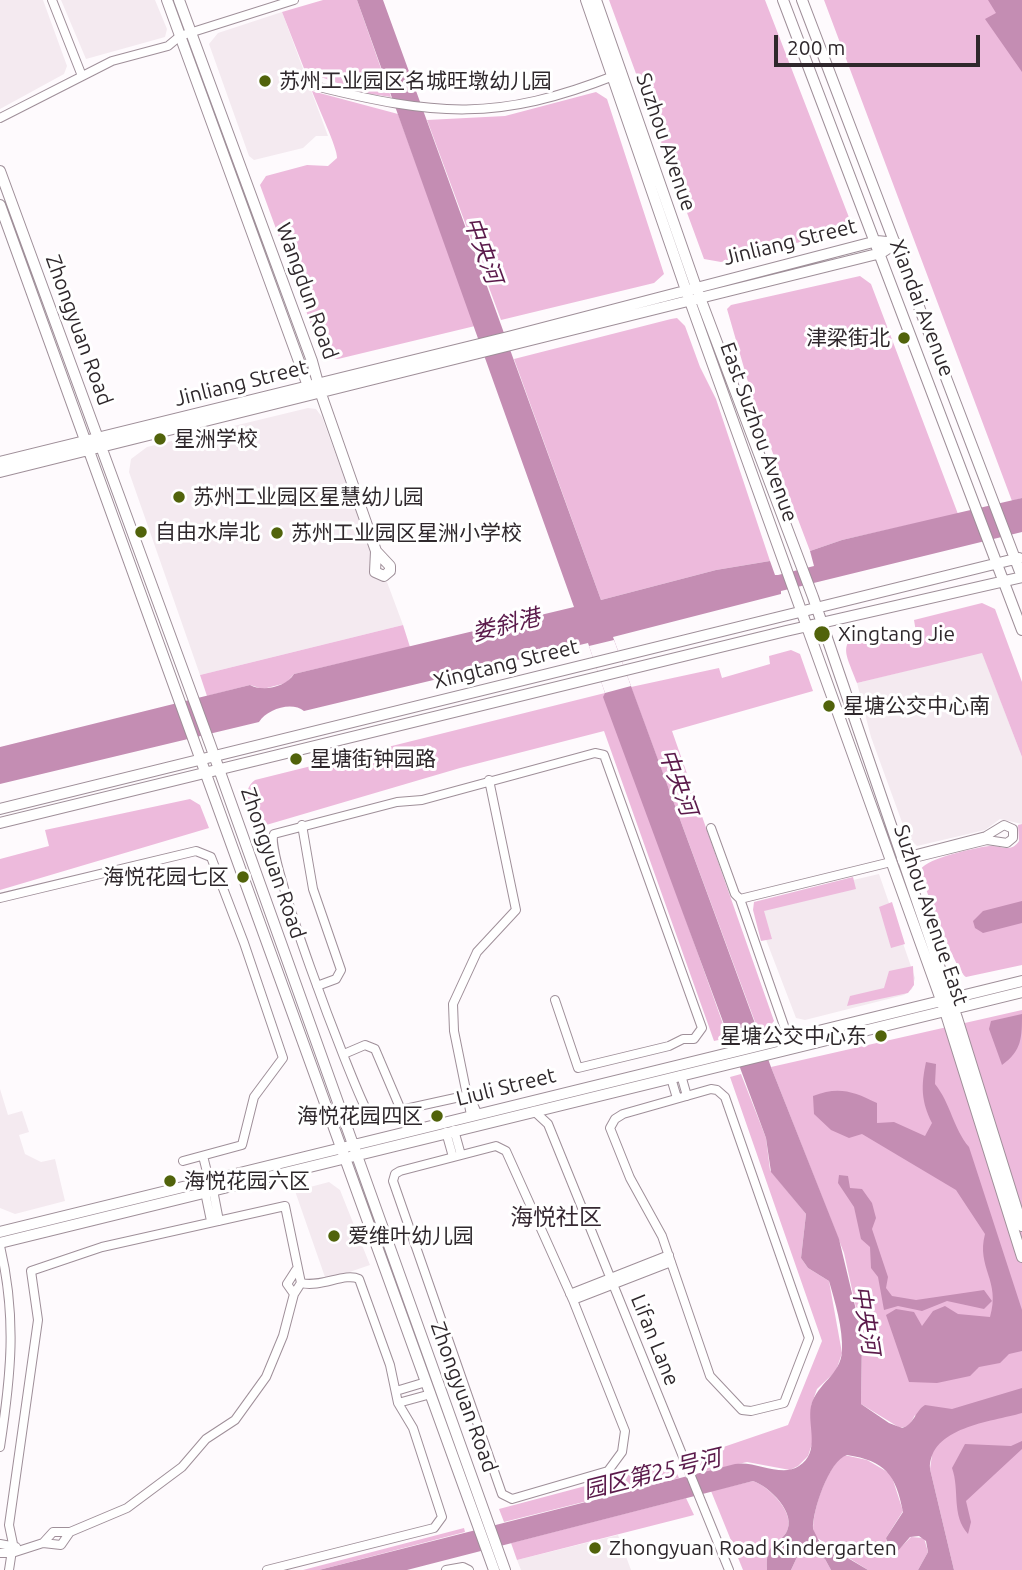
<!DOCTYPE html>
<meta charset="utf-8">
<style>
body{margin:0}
#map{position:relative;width:1022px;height:1570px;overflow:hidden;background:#fefafd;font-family:Ubuntu,sans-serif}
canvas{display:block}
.scale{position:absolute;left:774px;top:35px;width:206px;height:32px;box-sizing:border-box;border:4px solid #2f282c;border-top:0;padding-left:9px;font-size:21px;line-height:24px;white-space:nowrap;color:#2f282c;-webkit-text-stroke:5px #fff;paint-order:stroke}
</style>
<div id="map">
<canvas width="1022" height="1570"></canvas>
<div class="scale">200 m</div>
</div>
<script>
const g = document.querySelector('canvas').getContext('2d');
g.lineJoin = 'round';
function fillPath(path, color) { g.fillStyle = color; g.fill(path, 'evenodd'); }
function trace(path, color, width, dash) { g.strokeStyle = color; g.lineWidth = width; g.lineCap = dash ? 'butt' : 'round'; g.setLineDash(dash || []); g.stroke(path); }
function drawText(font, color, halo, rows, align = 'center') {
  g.font = font + ' Ubuntu,"Noto Sans SC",sans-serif'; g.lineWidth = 6; g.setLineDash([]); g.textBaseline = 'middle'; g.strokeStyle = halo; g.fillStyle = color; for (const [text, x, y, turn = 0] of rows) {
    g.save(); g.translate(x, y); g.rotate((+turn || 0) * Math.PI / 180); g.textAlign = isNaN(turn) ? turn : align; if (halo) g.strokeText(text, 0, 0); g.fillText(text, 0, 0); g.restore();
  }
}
fillPath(new Path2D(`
 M0,0H43L67,66L64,74L0,109Z
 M61,0H155L167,29L165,37L86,59Z
 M282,12L328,136H316L303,148L254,160L249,156L209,44L218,33Z
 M308,408L316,409L322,417L371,552L375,577L387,582L403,625L200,675L129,472L131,459L147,447Z
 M982,652L1022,757V824L1000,819L985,830L917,846L907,836L871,737L857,683Z
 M879,874L915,978L912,989L904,995L805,1020L796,1018L755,911L763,901Z
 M0,1089L8,1115L22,1111L29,1132L19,1135L25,1154L41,1162L55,1159L65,1201L15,1214L0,1208Z
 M329,1182L340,1190L370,1265L326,1280L295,1191Z
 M618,1535L631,1570H521L517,1560Z`), '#f4eaf0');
fillPath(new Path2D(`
 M323,0H357L391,97L364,93L305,71L282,12Z
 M609,0H765L850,220L848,230L721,262L704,259Z
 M824,0H1022V498L1012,501Z
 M312,91L398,114L475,326L338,359L328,358L320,349L260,185L266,176L307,165L328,166L337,158C338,149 317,105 312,91Z
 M596,92L607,99L664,274L654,283L501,320L427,120L505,116Z
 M860,276L871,284L958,514L842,540L810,551L755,406L727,309L731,305Z
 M671,319L677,318L685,326L700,367L716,399L770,561L716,570L601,600L514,359Z
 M982,603L995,609L1022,682V757L982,653L857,683C846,653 834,640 873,630L876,643L891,644L916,632L914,620Z
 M403,625L410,647L294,674L286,683L263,689L250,685L207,696L200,675Z
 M791,650L800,654L813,691L672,731L774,1021L768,1028L758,1030L631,687L719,668L722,678L770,664L769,656Z
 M605,693L728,1038L714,1041L604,731L460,768L256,828C251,812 239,792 255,780Z
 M190,799L200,805L209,828L0,890V859L49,846L45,830Z
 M1022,824V965L966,977C956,971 922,885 921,869C928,858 974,848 989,846C1001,845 1010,854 1019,841L1018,825Z
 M853,877L856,889L764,911L772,939L761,941L753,910L754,902Z
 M892,902L905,944L891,948L879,907Z
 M913,966L914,985L908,993L847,1006L850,996L884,988L889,971Z
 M1022,1010V1570H954L930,1469L932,1455L915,1415L909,1426L900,1428L861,1404L862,1335L844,1253L771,1067Z
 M741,1074L766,1138L770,1170L806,1214L801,1258L808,1268L829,1281L842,1353L836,1371L817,1389L811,1406L813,1441L808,1456L798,1466L790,1470L747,1462L703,1472L697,1456L788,1425L822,1341L730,1077Z
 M844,1455L867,1460L891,1474L903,1511L886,1538L887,1547L896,1552L911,1537L924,1538L928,1552L918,1570H868L814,1536C809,1517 827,1466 844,1455Z
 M672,1463L679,1478L504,1522L499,1509Z
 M753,1481C769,1486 798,1515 786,1533C773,1550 766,1542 767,1570H743L711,1491Z
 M686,1498L694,1515L517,1560L511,1543Z
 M464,1528L465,1532L319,1570H303Z
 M810,1551L825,1559L831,1570H791L798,1555Z`), '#edbadc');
fillPath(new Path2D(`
 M357,0H383L601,600L716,570L770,561L775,575H778L814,566L810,551L842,540L1022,498V532L781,591V594L613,637L771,1067L839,1239L862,1335L861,1404L889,1423L902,1428C914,1425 915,1411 925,1405L952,1409L1022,1388V1413C991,1422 929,1427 930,1469L954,1570H918L928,1552L926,1541L919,1536L910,1537L897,1552L889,1550L886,1538L903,1512C896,1474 885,1461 847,1455C829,1460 812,1512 813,1529L819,1541L868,1570H831L825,1559L809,1551L798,1555L791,1570H767C766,1542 773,1550 786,1533C798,1514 769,1486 753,1481L407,1570H319L735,1464C755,1460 781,1478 799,1466C821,1452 807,1426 811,1406C817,1383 841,1375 842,1351C843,1328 835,1302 829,1281L808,1268L801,1258L806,1214L771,1172L766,1138L603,697L605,693L588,643L304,711C292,701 267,709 259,722L0,784V747L250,685C263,692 286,687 294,674L574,607Z
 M988,0H1022V72L985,19L996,13Z
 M1022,901V923L983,933L975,928L973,921L983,911Z
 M1022,1014C1022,1037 1022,1051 1002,1065L989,1029L991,1021Z
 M926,1062L936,1064L935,1084C951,1104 953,1128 969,1147L1022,1310V1351L1009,1354L1000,1363L979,1367L970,1376L937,1383L909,1382L886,1315L896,1309L914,1312L922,1326L933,1311L945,1306L958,1314L990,1317C1001,1280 976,1268 985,1234L956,1190L862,1134L849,1138L831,1130L814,1114L813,1096C838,1086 853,1091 877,1103V1123L894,1122L925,1136L932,1123C921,1101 921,1086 926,1062Z
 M839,1175L848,1176L850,1188L862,1189L872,1203L876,1218L872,1229L888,1277L886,1288L892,1296L916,1300L984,1290L992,1301L984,1309L947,1301L922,1311L898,1306L884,1310L878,1277L871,1268L870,1247L861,1239L854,1207L838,1183Z
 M1022,1441V1449L966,1501L971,1522L968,1534C951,1515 960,1490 952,1468L965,1444L1011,1446Z`), '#c48db3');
fillPath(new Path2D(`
 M614,640L631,686L605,693L589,646Z`), '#fefafd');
const minor = new Path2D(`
 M52,0L82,76
 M315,86C436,116 497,122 616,75
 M0,118L112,61L168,46L180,36L294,0
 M302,825L313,889L341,970L336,979L317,986
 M711,828L735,894L740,899L790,1043
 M901,858L986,836L1004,825L1013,829V838L1007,843L987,840L902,861
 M0,898L196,851L211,857L244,943L283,1058L254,1097L242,1145L183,1161
 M740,899L891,862
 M344,1054L365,1045L375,1049L401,1110
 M681,1075L687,1096
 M671,1078L677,1098
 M711,1089L717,1090L725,1097L809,1338L784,1403L751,1411L742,1410L710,1376L662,1236L630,1178L610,1128L615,1119L623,1114Z
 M469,1095L378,1115L367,1111C351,1081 263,851 274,834L397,802L422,800L595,753L604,755L702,1028L694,1039H683L669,1046L578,1068L555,1000
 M469,1095L477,1113
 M534,1111L548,1124L729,1570
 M471,1115L454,1031L453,1004L477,952L516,910L489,780
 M454,1130L461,1155
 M446,1132L453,1157
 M496,1146L506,1151L573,1300L625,1431L622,1452L608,1471L512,1499L502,1494L393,1181L395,1174L400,1171Z
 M203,1156L209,1180
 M213,1190L219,1221
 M205,1192L211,1221
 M0,1246C17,1318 11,1375 0,1447
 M294,1294L287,1284L296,1270
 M570,1294L669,1255
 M573,1300L671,1262
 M396,1391L426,1382
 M398,1403L431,1394
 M0,1544L16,1547
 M0,1553H12L43,1543L61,1545L70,1532
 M9,1570L13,1544L9,1525L38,1320L31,1271L102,1247L285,1206L301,1283L294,1294L283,1336L266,1377L235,1420L206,1439L182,1467L127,1508L70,1532H53L43,1543
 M267,1570L434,1528L442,1517L413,1428L398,1403L390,1365L359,1279C345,1272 321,1288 301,1283
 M446,1570L463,1567L469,1570`);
const major = new Path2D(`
 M167,0L308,386L313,389
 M179,0L312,361L321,394L376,551L375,572L384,576L390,571V566L376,551
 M586,0L686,290L945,1011L1022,1257
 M596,0L696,287L813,597L957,1018L1022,1226
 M783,0L1022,630
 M0,171L210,744L505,1570
 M0,205L494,1570
 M0,462L508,337L877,241L896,243
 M0,472L881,253L896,243
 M0,809L1019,558
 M0,823L786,631L1022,577L802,0
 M0,1232L1022,981
 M0,1243L1022,992`);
trace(minor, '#9f8f99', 10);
trace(major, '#9f8f99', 12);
trace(minor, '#fff', 8);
trace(major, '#fff', 10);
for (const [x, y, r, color] of [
 [265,81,7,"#51630b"],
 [904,338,7,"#51630b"],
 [160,439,7,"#51630b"],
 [179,497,7,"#51630b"],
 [141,532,7,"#51630b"],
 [277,533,7,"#51630b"],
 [822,634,9,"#51630b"],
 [829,706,7,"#51630b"],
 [296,759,7,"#51630b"],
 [243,877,7,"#51630b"],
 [881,1036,7,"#51630b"],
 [437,1116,7,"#51630b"],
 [170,1181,7,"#51630b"],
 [334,1236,7,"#51630b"],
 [595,1548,7,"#51630b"]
]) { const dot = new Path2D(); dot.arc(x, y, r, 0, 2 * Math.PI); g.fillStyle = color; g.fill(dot); trace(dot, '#fff', 2.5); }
drawText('21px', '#2f282c', '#fff', [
 ["苏州工业园区名城旺墩幼儿园",279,81],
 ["津梁街北",890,338,"right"],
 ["星洲学校",174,439],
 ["苏州工业园区星慧幼儿园",193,497],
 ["自由水岸北",155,532],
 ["苏州工业园区星洲小学校",291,533],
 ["Xingtang Jie",838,634],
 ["星塘公交中心南",843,706],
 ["星塘街钟园路",310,759],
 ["海悦花园七区",229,877,"right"],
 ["星塘公交中心东",867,1036,"right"],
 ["海悦花园四区",423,1116,"right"],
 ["海悦花园六区",184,1181],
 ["爱维叶幼儿园",348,1236],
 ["Zhongyuan Road Kindergarten",609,1548]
], 'left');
drawText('21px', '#2f282c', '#fff', [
 ["Suzhou Avenue",666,142,71],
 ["Jinliang Street",790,242,-14],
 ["Wangdun Road",307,291,70],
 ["Xiandai Avenue",922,308,69],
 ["Zhongyuan Road",79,330,70],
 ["Jinliang Street",241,383,-14],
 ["East Suzhou Avenue",759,432,70],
 ["Xingtang Street",506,664,-14],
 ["Zhongyuan Road",273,863,71],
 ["Suzhou Avenue East",931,915,71],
 ["Liuli Street",506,1087,-14],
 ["Lifan Lane",655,1340,68],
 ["Zhongyuan Road",464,1397,70]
]);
drawText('italic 23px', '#5b1a4b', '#fff', [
 ["中央河",483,250,70],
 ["娄斜港",506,625,-14],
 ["中央河",678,782,70],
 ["中央河",866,1320,81],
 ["园区第25号河",652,1474,-14]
]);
drawText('23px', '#362932', '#fff', [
 ["海悦社区",556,1217]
]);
</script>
